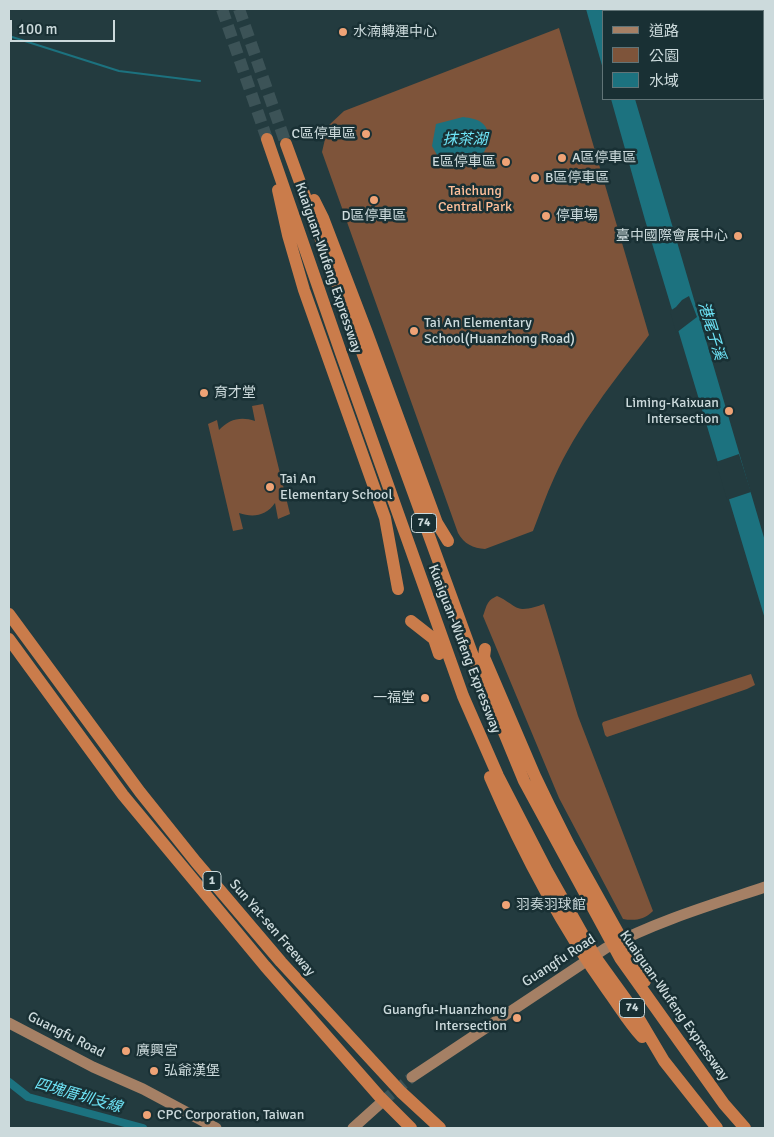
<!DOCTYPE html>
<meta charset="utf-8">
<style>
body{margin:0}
#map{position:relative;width:774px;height:1137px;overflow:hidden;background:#233b3f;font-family:Signika,"Noto Sans TC",sans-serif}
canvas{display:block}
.frame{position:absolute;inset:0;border:10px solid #ccdadc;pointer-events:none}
.legend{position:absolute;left:602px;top:10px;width:162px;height:90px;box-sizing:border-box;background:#193034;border:1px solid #617477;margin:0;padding:6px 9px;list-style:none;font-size:15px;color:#ccdadc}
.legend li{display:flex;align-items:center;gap:10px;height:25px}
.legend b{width:25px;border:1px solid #617477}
.scale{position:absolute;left:10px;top:20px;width:105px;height:22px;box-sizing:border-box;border:2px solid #ccdadc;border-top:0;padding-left:6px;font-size:15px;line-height:18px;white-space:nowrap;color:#ccdadc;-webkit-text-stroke:4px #193034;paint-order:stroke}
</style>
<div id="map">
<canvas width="774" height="1137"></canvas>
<div class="frame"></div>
<ul class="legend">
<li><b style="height:6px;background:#a58065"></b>道路</li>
<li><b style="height:14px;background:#7e543a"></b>公園</li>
<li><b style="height:14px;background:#1c727f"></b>水域</li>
</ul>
<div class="scale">100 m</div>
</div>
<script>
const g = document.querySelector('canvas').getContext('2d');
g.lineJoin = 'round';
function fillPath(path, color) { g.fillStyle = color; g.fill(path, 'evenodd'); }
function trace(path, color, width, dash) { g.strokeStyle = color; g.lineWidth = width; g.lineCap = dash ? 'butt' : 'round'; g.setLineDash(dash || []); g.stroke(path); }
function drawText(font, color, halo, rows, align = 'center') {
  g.font = font + ' Signika,"Noto Sans TC",sans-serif'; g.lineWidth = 5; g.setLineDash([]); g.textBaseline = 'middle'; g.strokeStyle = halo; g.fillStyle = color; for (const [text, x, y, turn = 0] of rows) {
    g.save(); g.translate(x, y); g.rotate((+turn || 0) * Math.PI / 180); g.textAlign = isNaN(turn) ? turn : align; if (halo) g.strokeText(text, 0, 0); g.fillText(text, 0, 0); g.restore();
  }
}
fillPath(new Path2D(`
 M559,28L649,335C616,378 576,428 554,478C546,495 540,513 533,531L485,549C473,548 464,544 458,533L322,152L328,126L344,111Z
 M263,404L290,514L278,519L275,503C266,516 253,518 239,513L243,529L233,531L208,424L217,420L219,430C229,419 241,416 255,421L252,406Z
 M497,596C506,599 516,610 523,609C530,609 538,606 544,604L578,716L653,911C644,920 634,921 623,919L559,798L483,616C487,606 486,601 497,596Z
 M751,674L755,685L747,689L607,737L605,735L602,724L603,722Z`), '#7e543a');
fillPath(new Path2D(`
 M586,9H608L609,11H603V69Z
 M611,99H635L765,541V619L645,220Z
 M463,117C470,118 480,119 485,126C493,137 486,158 472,161C460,163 449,156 437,155L432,146L436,124Z`), '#1c727f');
fillPath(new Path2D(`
 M689,296L697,317L676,333L670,311L676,307L682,300Z
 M739,454L751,492L727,500L716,462Z`), '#233b3f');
trace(new Path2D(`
 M9,36L119,71L200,81`), '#1c727f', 2);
trace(new Path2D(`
 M9,1082L28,1097L143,1128`), '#1c727f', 8);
trace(new Path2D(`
 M383,1101L412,1077`), '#3c5357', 11, [11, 5.5]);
trace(new Path2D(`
 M222,9L267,139
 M239,9L286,144`), '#3c5357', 12, [12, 6]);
trace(new Path2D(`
 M9,1023L93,1067L143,1089L216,1128
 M412,1077L606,948C657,921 711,905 765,887
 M353,1128L383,1101`), '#a58065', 11);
trace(new Path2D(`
 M267,139L341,353L463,696L498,776L547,871L596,958L635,1012L664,1061L717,1128
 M286,144L477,667L524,781L620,958L724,1104L745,1128
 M278,190L288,235L304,290L385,518L398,589
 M314,200L323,218L367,333L437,523L448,541
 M9,614L140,792L196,862L281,962L401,1092L440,1128
 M411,621L434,639L439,654
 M9,639L123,795L265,966L379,1096L411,1128
 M485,649L484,657L535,776L549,805L569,845L645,981
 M490,777C522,851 561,925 608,991C619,1006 629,1023 642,1037`), '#ca7c4b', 12);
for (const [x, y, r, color] of [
 [343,32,5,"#efa376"],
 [366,134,5,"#efa376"],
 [562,158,5,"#efa376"],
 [506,162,5,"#efa376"],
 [535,178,5,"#efa376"],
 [374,200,5,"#efa376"],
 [546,216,5,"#efa376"],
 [738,236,5,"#efa376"],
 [414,331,5,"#efa376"],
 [204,393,5,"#efa376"],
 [729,411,5,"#efa376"],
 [270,487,5,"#efa376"],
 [425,698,5,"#efa376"],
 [506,905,5,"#efa376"],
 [517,1018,5,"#efa376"],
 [126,1051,5,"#efa376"],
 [154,1071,5,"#efa376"],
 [147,1115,5,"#efa376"]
]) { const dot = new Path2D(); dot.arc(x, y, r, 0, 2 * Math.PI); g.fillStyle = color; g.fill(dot); trace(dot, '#193034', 2); }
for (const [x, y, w] of [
 [424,523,25],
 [212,881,18],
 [632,1008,25]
]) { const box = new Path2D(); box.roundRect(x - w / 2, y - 9.5, w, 19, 4); g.fillStyle = '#193034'; g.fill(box); trace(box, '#ccdadc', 1); }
drawText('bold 12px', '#ccdadc', null, [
 ["74",424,523],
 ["1",212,881],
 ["74",632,1008]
]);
drawText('14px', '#ccdadc', '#193034', [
 ["水湳轉運中心",353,32],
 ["C區停車區",356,134,"right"],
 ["A區停車區",572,158],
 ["E區停車區",496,162,"right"],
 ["B區停車區",545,178],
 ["D區停車區",374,216,"center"],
 ["停車場",556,216],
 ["臺中國際會展中心",728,236,"right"],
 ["Tai An Elementary",424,323],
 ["School(Huanzhong Road)",424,339],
 ["育才堂",214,393],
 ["Liming-Kaixuan",719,403,"right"],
 ["Intersection",719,419,"right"],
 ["Tai An",280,479],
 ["Elementary School",280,495],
 ["一福堂",415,698,"right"],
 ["羽奏羽球館",516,905],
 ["Guangfu-Huanzhong",507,1010,"right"],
 ["Intersection",507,1026,"right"],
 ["廣興宮",136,1051],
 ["弘爺漢堡",164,1071],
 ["CPC Corporation, Taiwan",157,1115]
], 'left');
drawText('14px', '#febf9a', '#193034', [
 ["Taichung",475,191],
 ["Central Park",475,207]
]);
drawText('14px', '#ccdadc', '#193034', [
 ["Kuaiguan-Wufeng Expressway",328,268,71],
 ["Kuaiguan-Wufeng Expressway",464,649,69],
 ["Sun Yat-sen Freeway",272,928,49],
 ["Guangfu Road",559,961,-33],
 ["Kuaiguan-Wufeng Expressway",674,1006,55],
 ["Guangfu Road",66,1035,27]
]);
drawText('italic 15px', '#6ee4f7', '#193034', [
 ["抹茶湖",465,140],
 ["港尾子溪",711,331,73],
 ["四塊厝圳支線",78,1096,16]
]);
</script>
